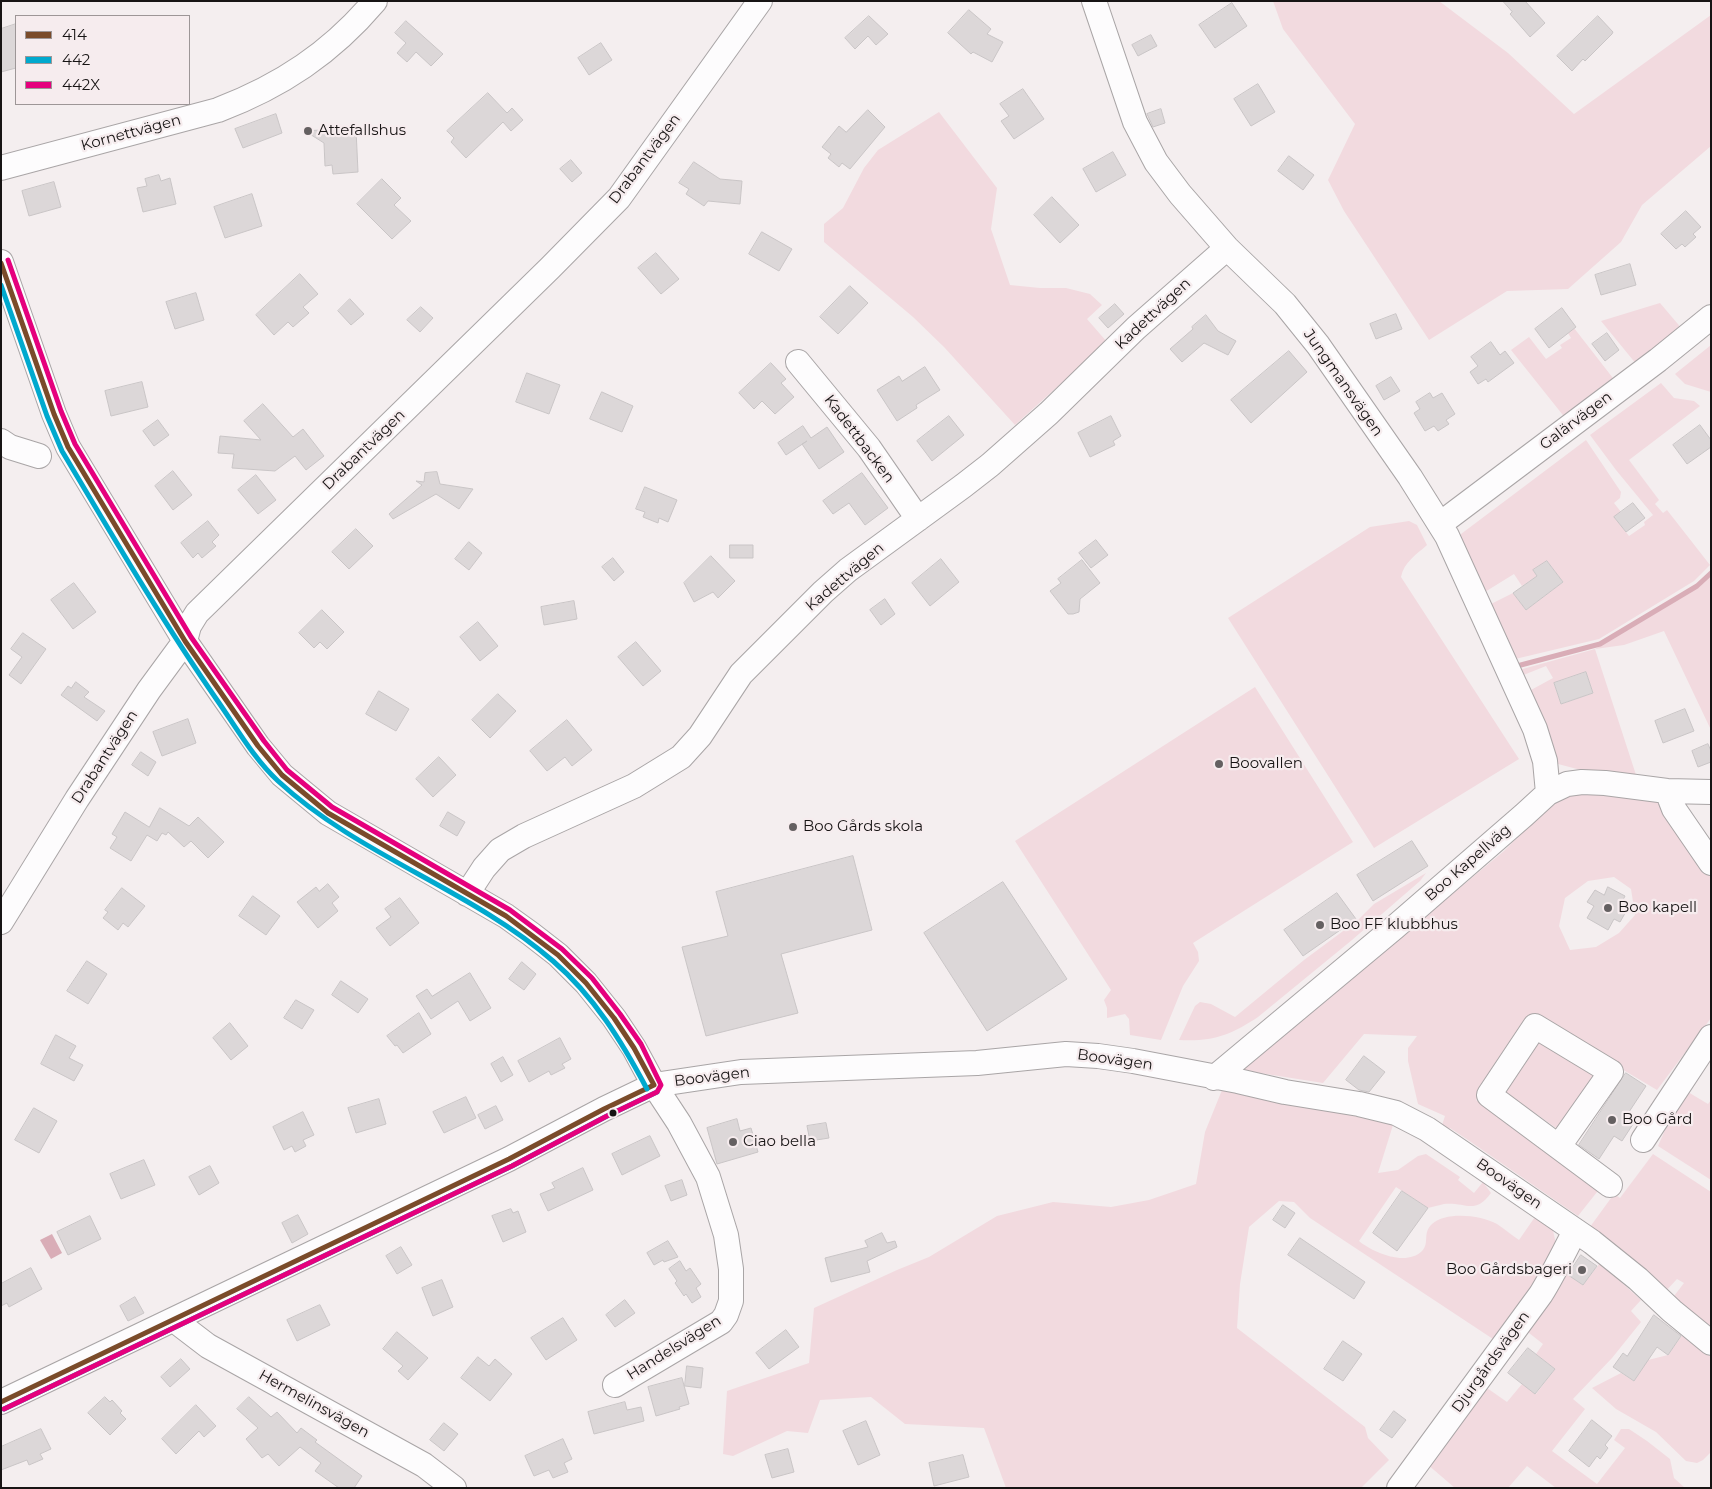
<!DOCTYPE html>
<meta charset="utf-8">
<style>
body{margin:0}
#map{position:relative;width:1712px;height:1489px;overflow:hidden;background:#f4eeef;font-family:Montserrat,sans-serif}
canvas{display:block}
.frame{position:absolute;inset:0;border:2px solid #171414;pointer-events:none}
.legend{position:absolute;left:15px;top:15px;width:175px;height:90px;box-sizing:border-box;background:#f6ecee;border:1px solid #9d9697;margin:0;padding:6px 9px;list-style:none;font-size:15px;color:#171414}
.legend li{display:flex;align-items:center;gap:10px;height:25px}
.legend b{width:25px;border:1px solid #9d9697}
</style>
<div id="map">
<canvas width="1712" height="1489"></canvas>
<div class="frame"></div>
<ul class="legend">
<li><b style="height:6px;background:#7a4b2a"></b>414</li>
<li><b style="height:6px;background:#00a9ce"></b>442</li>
<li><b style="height:6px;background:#e5007d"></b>442X</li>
</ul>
</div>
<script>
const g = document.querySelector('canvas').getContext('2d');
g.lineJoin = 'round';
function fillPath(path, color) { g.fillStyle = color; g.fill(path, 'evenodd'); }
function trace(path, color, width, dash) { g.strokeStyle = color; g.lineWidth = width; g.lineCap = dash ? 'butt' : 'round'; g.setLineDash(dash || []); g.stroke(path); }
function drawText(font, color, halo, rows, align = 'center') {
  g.font = font + ' Montserrat,sans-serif'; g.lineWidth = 4.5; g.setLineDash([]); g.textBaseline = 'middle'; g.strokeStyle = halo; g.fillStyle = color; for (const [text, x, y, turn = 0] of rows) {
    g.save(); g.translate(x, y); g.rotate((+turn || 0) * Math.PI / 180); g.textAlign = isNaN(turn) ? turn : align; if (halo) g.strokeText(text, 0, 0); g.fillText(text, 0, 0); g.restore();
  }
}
fillPath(new Path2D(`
 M1273,1H1439L1508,53L1574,114L1711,15V146L1642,205L1621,242L1568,289L1507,291L1429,340L1344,211L1328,180L1355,124L1283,29Z
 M939,112L997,188L991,229L1010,285L1040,288H1066L1090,294L1102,305L1087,319L1107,342L1015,425L944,347L913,317L824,242V224L843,208L864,168L878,150Z
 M1660,303L1683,330L1637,365L1601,321Z
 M1574,328L1616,382L1566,419L1511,350L1529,337L1546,359L1562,348L1560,345L1571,338L1568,333Z
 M1711,345V392L1685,384L1675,374Z
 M1661,383L1674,398L1694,401L1700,406L1629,460L1659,500L1655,504L1663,513L1667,510L1710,565L1694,581L1599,639L1511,660L1485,607L1513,593L1526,610L1563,582L1547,561L1533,570L1537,576L1522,586L1514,574L1480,595L1457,541L1461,534L1586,440L1621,492L1620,498L1614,503L1621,512L1615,518L1629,536L1645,525L1644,522L1653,515L1616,470L1590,435Z
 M1409,521L1417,525L1427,545C1416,555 1404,562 1401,577L1519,759L1374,848L1228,618L1370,527Z
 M1711,576V730L1664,631L1624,645L1595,649L1638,781H1623L1558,764L1531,690L1553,678L1546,666L1521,676L1519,670L1595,649L1699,587ZM1586,672L1593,693L1561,704L1554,683Z
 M1255,687L1353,842L1193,943L1198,952L1199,961L1183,986L1161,1040L1130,1035L1129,1019L1125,1014L1107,1018V1008L1104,1000L1111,990L1015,841Z
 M1579,789L1664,803L1711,874V1018L1657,1090L1531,1015L1476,1100L1541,1144L1574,1174L1597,1185V1192L1578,1216L1468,1140L1450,1128L1448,1131L1442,1125L1445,1116L1418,1104L1408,1061V1048L1417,1036L1364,1034L1323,1083L1241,1070L1504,851L1559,795ZM1614,877L1631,889L1635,915L1619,933L1596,947L1570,950L1559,926L1565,898L1588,881Z
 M1426,873L1420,881L1352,940L1258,1017C1231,1035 1212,1042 1179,1040L1195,1006L1200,1002L1211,1004L1235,1017L1304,960L1358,920L1374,904Z
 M1538,1040L1596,1077L1559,1130L1502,1090Z
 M1683,1089L1708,1104L1711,1100V1180L1658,1146Z
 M1222,1090L1296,1106L1363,1116L1393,1125L1378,1173L1398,1170L1418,1156L1426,1154L1460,1177L1458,1180L1474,1193L1483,1182L1491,1193C1475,1215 1466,1202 1444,1204C1439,1205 1433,1207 1428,1208L1396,1187L1359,1241C1372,1252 1406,1267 1422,1251C1430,1243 1422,1233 1432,1224C1446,1211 1481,1215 1497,1224C1505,1229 1511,1235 1519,1240L1537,1214L1552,1226L1556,1244L1545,1270L1496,1341L1310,1218L1294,1202L1279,1201L1249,1227L1240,1284L1237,1328L1365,1427L1368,1438L1389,1460L1361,1488H1006L984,1428L905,1424L871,1397L820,1400L808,1433L787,1431L733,1456L723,1454L727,1391L809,1363L814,1308L897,1270L929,1257L997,1216L1053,1202L1111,1207L1149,1200L1196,1184L1205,1132Z
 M1653,1154L1711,1192V1331L1671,1300L1684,1283L1677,1279L1664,1293L1587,1231L1614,1194L1620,1198Z
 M1600,1263L1641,1300L1631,1311L1641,1322L1612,1358L1573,1399L1585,1409L1552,1451L1597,1484L1625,1448L1614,1440L1621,1429H1629L1647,1441L1670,1459L1674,1478L1685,1488H1556L1527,1466L1508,1488H1455L1427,1464L1487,1388L1507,1402L1522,1384L1536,1394L1555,1369L1536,1354L1543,1344L1524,1329L1567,1274L1583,1285Z
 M1683,1334L1711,1357V1452L1703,1460L1697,1463L1686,1461L1656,1432L1616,1409L1592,1388L1621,1373L1634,1381L1643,1367L1644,1361L1668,1355Z`), '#f2dadf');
fillPath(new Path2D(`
 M52,1234L62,1253L51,1259L40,1240Z`), '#d9adb7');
trace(new Path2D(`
 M1517,666L1600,644L1697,586L1711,573`), '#d9adb7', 5);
const building = new Path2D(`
 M1503,1H1525L1545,23L1530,37L1510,14L1512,12Z
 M1232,3L1247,26L1215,48L1199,25Z
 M969,10L991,29L987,34L1003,42L992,62L973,52L971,54L948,33Z
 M869,16L888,34L876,45L868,36L855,49L845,38Z
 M1598,16L1613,32L1612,34L1585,61L1583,59L1572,71L1557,56Z
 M406,21L443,54L431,66L416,52L407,62L397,53L406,43L395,33Z
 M16,24V68L1,72V29Z
 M1151,35L1157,46L1138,56L1132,45Z
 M601,43L612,60L589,75L578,58Z
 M1258,84L1275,112L1251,126L1234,99Z
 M1023,89L1044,119L1014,139L1001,121L1009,116L1000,104Z
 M488,93L507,113L512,108L523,120L511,131L503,122L466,158L451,142L454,138L447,131Z
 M1161,109L1165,123L1153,127L1147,114Z
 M868,110L885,127L850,169L842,163L839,167L828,158L831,154L822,147L839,126L846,132Z
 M276,114L282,133L243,148L235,129Z
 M356,129L358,172L333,174L332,165L325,166L324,143L305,131Z
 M1113,152L1126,175L1096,192L1083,169Z
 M1289,156L1314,175L1303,190L1278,171Z
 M571,160L582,173L572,182L560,169Z
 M694,162L720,179L742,181L740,204L708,201L704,206L686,194L689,189L679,183Z
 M159,175L161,181L170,178L176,204L143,212L137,188L147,186L145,179Z
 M382,179L401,198L394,205L411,221L392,239L357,204Z
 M54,182L61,207L29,216L22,191Z
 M252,194L262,226L225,238L214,207Z
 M1052,197L1079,225L1060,243L1034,215Z
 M1686,211L1701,227L1693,234L1696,237L1685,247L1682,244L1676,249L1661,234Z
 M762,232L792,249L779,271L749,254Z
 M656,253L679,279L661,294L638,268Z
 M1630,264L1636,285L1601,295L1595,275Z
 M300,274L318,294L303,307L309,313L293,327L288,322L274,335L256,315Z
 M850,286L868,303L838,334L820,317Z
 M196,293L204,320L175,329L166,302Z
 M350,299L364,314L351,325L338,311Z
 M1115,304L1124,314L1108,328L1099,318Z
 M421,307L433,318L420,332L407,320Z
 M1562,308L1576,327L1549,348L1535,329Z
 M1396,314L1402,329L1376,339L1370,324Z
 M1206,315L1218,331L1236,341L1228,355L1204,343L1182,362L1170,349L1193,329L1192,327Z
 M1607,333L1619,350L1605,361L1592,344Z
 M1491,342L1500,355L1505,351L1514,363L1488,382L1486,379L1478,384L1470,372L1478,366L1471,357Z
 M1289,351L1307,372L1251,423L1231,400Z
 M771,363L786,379L781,383L794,397L775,414L762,401L754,409L739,393Z
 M925,367L940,390L916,405L917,408L897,421L877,390L899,376L902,381Z
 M527,373L560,385L549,414L516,402Z
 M1391,377L1400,391L1384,400L1376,386Z
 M142,382L148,407L111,416L105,391Z
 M602,392L633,406L622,432L590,419Z
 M1430,393L1433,398L1442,393L1455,414L1446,420L1449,424L1438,431L1434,426L1425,431L1414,413L1420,409L1416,402Z
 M263,404L293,437L303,429L324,456L306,470L295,456L275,471L232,468L234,454L218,453L220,436L261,440L244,421Z
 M949,416L964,435L932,461L917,441Z
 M1111,416L1121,436L1113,441L1115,445L1090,457L1078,433Z
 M158,420L169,435L154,446L143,431Z
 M1700,425L1711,440V447L1687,464L1673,445Z
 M803,426L811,438L827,427L844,452L819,469L802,444L807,441L786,455L778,443Z
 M173,471L192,495L173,510L155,486Z
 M437,472L440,484L473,489L459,509L436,494L393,519L389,514L422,485L416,481L424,482L425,473Z
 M862,473L888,508L865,525L849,503L833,514L823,501Z
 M256,475L276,500L258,514L238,490Z
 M645,487L677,500L668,522L659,518L658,523L643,517L645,512L636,509Z
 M1633,503L1645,518L1626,532L1614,517Z
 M208,521L219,535L212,542L216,546L202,558L198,553L193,558L181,543Z
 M356,529L373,546L349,569L332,552Z
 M1096,540L1108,555L1091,568L1079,553Z
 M469,542L482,553L469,570L455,559Z
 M730,545H753V558H730Z
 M711,556L735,581L718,598L713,592L694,602L684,583Z
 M613,558L624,572L614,581L602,567Z
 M941,559L959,582L930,606L912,583Z
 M1082,560L1100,583L1080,599L1079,612L1073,614H1068L1050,591L1061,583L1058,579Z
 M1547,561L1563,582L1526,610L1513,593L1537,576L1533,570Z
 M74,583L96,612L73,629L51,600Z
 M885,599L895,614L881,625L870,610Z
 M574,601L577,619L544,625L541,607Z
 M322,610L344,632L327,649L320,642L314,648L299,633Z
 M478,622L498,646L480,661L460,637Z
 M23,633L46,649L21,684L9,675L22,657L11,649Z
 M636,642L661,671L643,686L618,657Z
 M1586,672L1593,693L1561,704L1554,683Z
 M76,682L89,692L84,697L105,711L97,721L61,695L68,686L71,688Z
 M379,691L409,709L396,731L366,714Z
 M498,694L516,711L490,738L472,720Z
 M1685,709L1694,731L1663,743L1655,721Z
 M188,719L196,743L162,756L153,732Z
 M567,720L592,750L572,766L565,757L547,771L530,751Z
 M1708,744L1711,751V762L1698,767L1692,751Z
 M141,752L156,762L148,776L132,765Z
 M439,757L456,775L433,797L416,779Z
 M160,808L189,826L198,817L224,842L208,858L191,841L184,847L168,832L166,835L162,833L157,841L147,835L131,861L110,848L117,837L112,834L125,812L149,827Z
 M448,812L465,822L457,836L440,826Z
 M1412,841L1428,866L1373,901L1357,875Z
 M853,856L872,930L781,954L798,1013L706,1036L682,947L728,936L716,892Z
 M1003,882L1067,979L987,1031L924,933Z
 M328,884L339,897L332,903L338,911L318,928L297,902L316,887L319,891Z
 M1608,887L1625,896L1620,906L1627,910L1620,922L1614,919L1608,930L1587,918L1594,906L1587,902L1595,890L1604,895Z
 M122,888L145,906L128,927L123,923L118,930L103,918L108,912L105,910Z
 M1337,893L1356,919L1303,956L1284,930Z
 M253,896L280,916L266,935L239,916Z
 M400,898L419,923L390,946L376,928L391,917L385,909Z
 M87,961L107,974L88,1004L67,991Z
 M522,962L536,974L524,990L509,979Z
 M470,973L491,1008L470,1021L458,1001L431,1019L416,996L427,989L432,996Z
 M341,981L368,999L358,1013L332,995Z
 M296,1000L314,1010L302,1029L284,1018Z
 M419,1013L431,1034L403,1053L397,1045L395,1046L387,1036Z
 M230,1023L248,1046L231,1060L213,1038Z
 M56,1035L76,1046L69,1058L83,1065L74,1081L41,1064Z
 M560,1038L571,1059L562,1064L565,1068L551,1075L549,1071L529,1082L518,1061Z
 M1364,1056L1385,1072L1369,1092L1359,1090L1346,1080Z
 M503,1057L513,1075L501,1082L491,1064Z
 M1626,1073L1646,1086L1627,1115L1635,1121L1622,1141L1614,1136L1599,1159L1579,1145Z
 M466,1097L476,1118L444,1133L433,1112Z
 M379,1099L386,1124L356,1133L348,1108Z
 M496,1106L503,1120L485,1129L478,1115Z
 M34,1108L57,1121L39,1153L15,1140Z
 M303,1112L314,1135L303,1140L306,1146L295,1152L292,1146L284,1150L273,1127Z
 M737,1119L740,1131L751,1128L758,1152L717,1164L707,1128Z
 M826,1123L829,1138L810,1141L807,1126Z
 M650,1136L660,1156L622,1175L612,1154Z
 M144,1160L155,1185L121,1199L110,1174Z
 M210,1166L219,1183L199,1195L189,1177Z
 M583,1168L593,1190L548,1211L540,1194L555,1188L552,1183Z
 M682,1180L687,1195L671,1201L665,1186Z
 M1402,1191L1428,1208L1397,1251L1373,1233Z
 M1283,1205L1295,1213L1285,1228L1273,1220Z
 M511,1209L513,1213L518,1211L526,1232L503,1242L492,1216Z
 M298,1215L308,1234L292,1243L282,1223Z
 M90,1216L101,1239L68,1255L57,1232Z
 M882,1233L887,1243L895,1241L897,1247L867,1261L870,1272L831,1282L825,1258L868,1247L865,1241Z
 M1300,1238L1365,1282L1354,1299L1288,1255Z
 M668,1241L678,1257L664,1262L663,1260L654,1265L647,1253Z
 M401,1247L412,1265L397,1274L386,1256Z
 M1581,1255L1597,1266L1583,1285L1568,1275Z
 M680,1261L686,1271L690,1268L701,1284L696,1288L701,1297L692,1303L686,1294L684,1296L675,1283L677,1281L669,1269Z
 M31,1268L42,1289L9,1307L7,1303L1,1306V1284Z
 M442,1280L453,1307L433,1316L422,1288Z
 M135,1297L144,1313L128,1321L120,1306Z
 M625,1300L635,1313L615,1327L606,1315Z
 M320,1305L330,1325L297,1341L287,1320Z
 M1654,1315L1681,1336L1668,1355L1657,1347L1634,1381L1613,1367L1623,1353L1627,1356Z
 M563,1318L577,1340L546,1360L531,1338Z
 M786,1330L799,1347L769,1369L756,1353Z
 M397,1332L428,1358L408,1380L398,1371L403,1366L383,1349Z
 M1343,1341L1362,1354L1343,1381L1324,1369Z
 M1528,1348L1555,1369L1535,1394L1508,1373Z
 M478,1357L489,1366L495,1359L512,1374L490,1401L461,1378Z
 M181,1359L190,1369L170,1387L161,1377Z
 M687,1366L703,1368L701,1388L685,1386Z
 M682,1378L689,1404L679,1407L680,1409L656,1416L648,1387Z
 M105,1397L110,1402L112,1400L122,1411L120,1413L126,1419L110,1435L88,1413Z
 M249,1397L271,1417L277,1412L297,1433L301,1428L317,1440L315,1442L362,1476L354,1488H339L315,1471L321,1463L300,1447L279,1466L268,1454L262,1458L246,1439L258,1428L237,1409Z
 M625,1402L627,1410L641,1407L644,1421L594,1434L588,1412Z
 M196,1405L216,1426L204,1437L199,1431L176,1454L162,1439Z
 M1394,1411L1406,1420L1392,1438L1380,1430Z
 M1592,1420L1612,1436L1605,1445L1608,1448L1600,1459L1597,1456L1589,1467L1569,1451Z
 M866,1421L880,1455L858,1465L843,1431Z
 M444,1423L458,1434L444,1451L430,1440Z
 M41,1429L51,1449L40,1454L43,1459L29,1465L27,1460L1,1470V1447Z
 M563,1439L572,1459L564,1463L568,1472L553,1478L549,1470L534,1476L525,1456Z
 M788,1449L794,1472L772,1478L765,1455Z
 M963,1455L969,1477L934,1486L929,1463Z`);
fillPath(building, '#dcd7d8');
trace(building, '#c9c5c6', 1);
const minor = new Path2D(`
 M1094,1L1135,122L1156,162L1180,194L1227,248L1285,304L1318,345L1410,477L1447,536L1535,729L1545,761L1548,793
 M1,168L218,110C281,86 331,53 375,1
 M1,262L54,414L68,447L185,641L258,746L282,775L328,813L506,916L531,934L558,955L586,983L614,1018L634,1048L654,1085L679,1123L708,1177L726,1235L731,1269V1301L726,1315L721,1322L615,1385
 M798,362L869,448L918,519
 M1,441L10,447L39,456
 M1440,524L1658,360L1711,317
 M1667,791L1674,809L1711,863
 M467,894L484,868L500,850L524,836L634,786L681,757L700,736L741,674L823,592L848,570L963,486L990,465L1049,413L1136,328L1227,248
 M1,922L77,799L149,690L185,641L189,626L197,613L550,268L619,198L760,1
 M1214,1078L1395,927L1524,815L1548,793L1567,784L1582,782L1605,783L1667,791L1711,792
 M1643,1140L1711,1037
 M1559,1146L1611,1072L1535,1026L1489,1095L1610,1185
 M174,1320L208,1346L424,1465L454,1488
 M1,1402L509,1159L604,1109L654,1085L741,1072L977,1063L1066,1054L1098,1056L1133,1061L1238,1081L1285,1092L1359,1104L1396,1113L1427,1129L1592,1242L1638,1279L1672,1311L1711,1343
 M1399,1488L1541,1294C1554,1273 1564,1252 1575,1231`);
trace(minor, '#a9a5a6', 26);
trace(minor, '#fdfcfd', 24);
trace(new Path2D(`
 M1,263L54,414L68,447L185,641L258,746L282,775L328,813L506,916L558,955L586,983L614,1018L634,1048L654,1085
 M1,1402L509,1159L604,1109L654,1085`), '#7a4b2a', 5);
trace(new Path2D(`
 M1,285L47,416L62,451C112,535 161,619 217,700C236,727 254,759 278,781C359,856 470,889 553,961C594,996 622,1042 647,1089
 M4,1409L512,1166L607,1116L657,1092`), '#00a9ce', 5);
trace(new Path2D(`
 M4,1409L512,1166L607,1116L657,1092L661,1085L641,1044L620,1014L592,978L562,949L510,910L332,807L287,770L264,741L191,637L75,444L61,411L8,260`), '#e5007d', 5);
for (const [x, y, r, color] of [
 [308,131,5,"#646061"],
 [1219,764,5,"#646061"],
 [793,827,5,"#646061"],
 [1608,908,5,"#646061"],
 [1320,925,5,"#646061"],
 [613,1113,4.5,"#171414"],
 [1612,1120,5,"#646061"],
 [733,1142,5,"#646061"],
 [1582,1270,5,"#646061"]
]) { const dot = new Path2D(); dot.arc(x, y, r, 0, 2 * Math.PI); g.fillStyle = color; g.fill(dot); trace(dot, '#f6ecee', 2); }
drawText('15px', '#171414', '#f6ecee', [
 ["Attefallshus",318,131],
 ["Boovallen",1229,764],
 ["Boo Gårds skola",803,827],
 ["Boo kapell",1618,908],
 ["Boo FF klubbhus",1330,925],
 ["Boo Gård",1622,1120],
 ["Ciao bella",743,1142],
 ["Boo Gårdsbageri",1572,1270,"right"]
], 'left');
drawText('15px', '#171414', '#f6ecee', [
 ["Kornettvägen",131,133,-15],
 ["Drabantvägen",645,159,-53],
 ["Kadettvägen",1153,314,-43],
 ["Jungmansvägen",1343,383,55],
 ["Galärvägen",1576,421,-37],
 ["Kadettbacken",859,439,53],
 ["Drabantvägen",364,450,-44],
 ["Kadettvägen",845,577,-40],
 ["Drabantvägen",105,757,-57],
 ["Boo Kapellväg",1468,863,-41],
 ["Boovägen",1115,1060,8],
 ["Boovägen",712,1077,-7],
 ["Boovägen",1509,1184,35],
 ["Handelsvägen",674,1348,-32],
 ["Djurgårdsvägen",1491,1362,-54],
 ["Hermelinsvägen",314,1404,29]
]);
</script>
